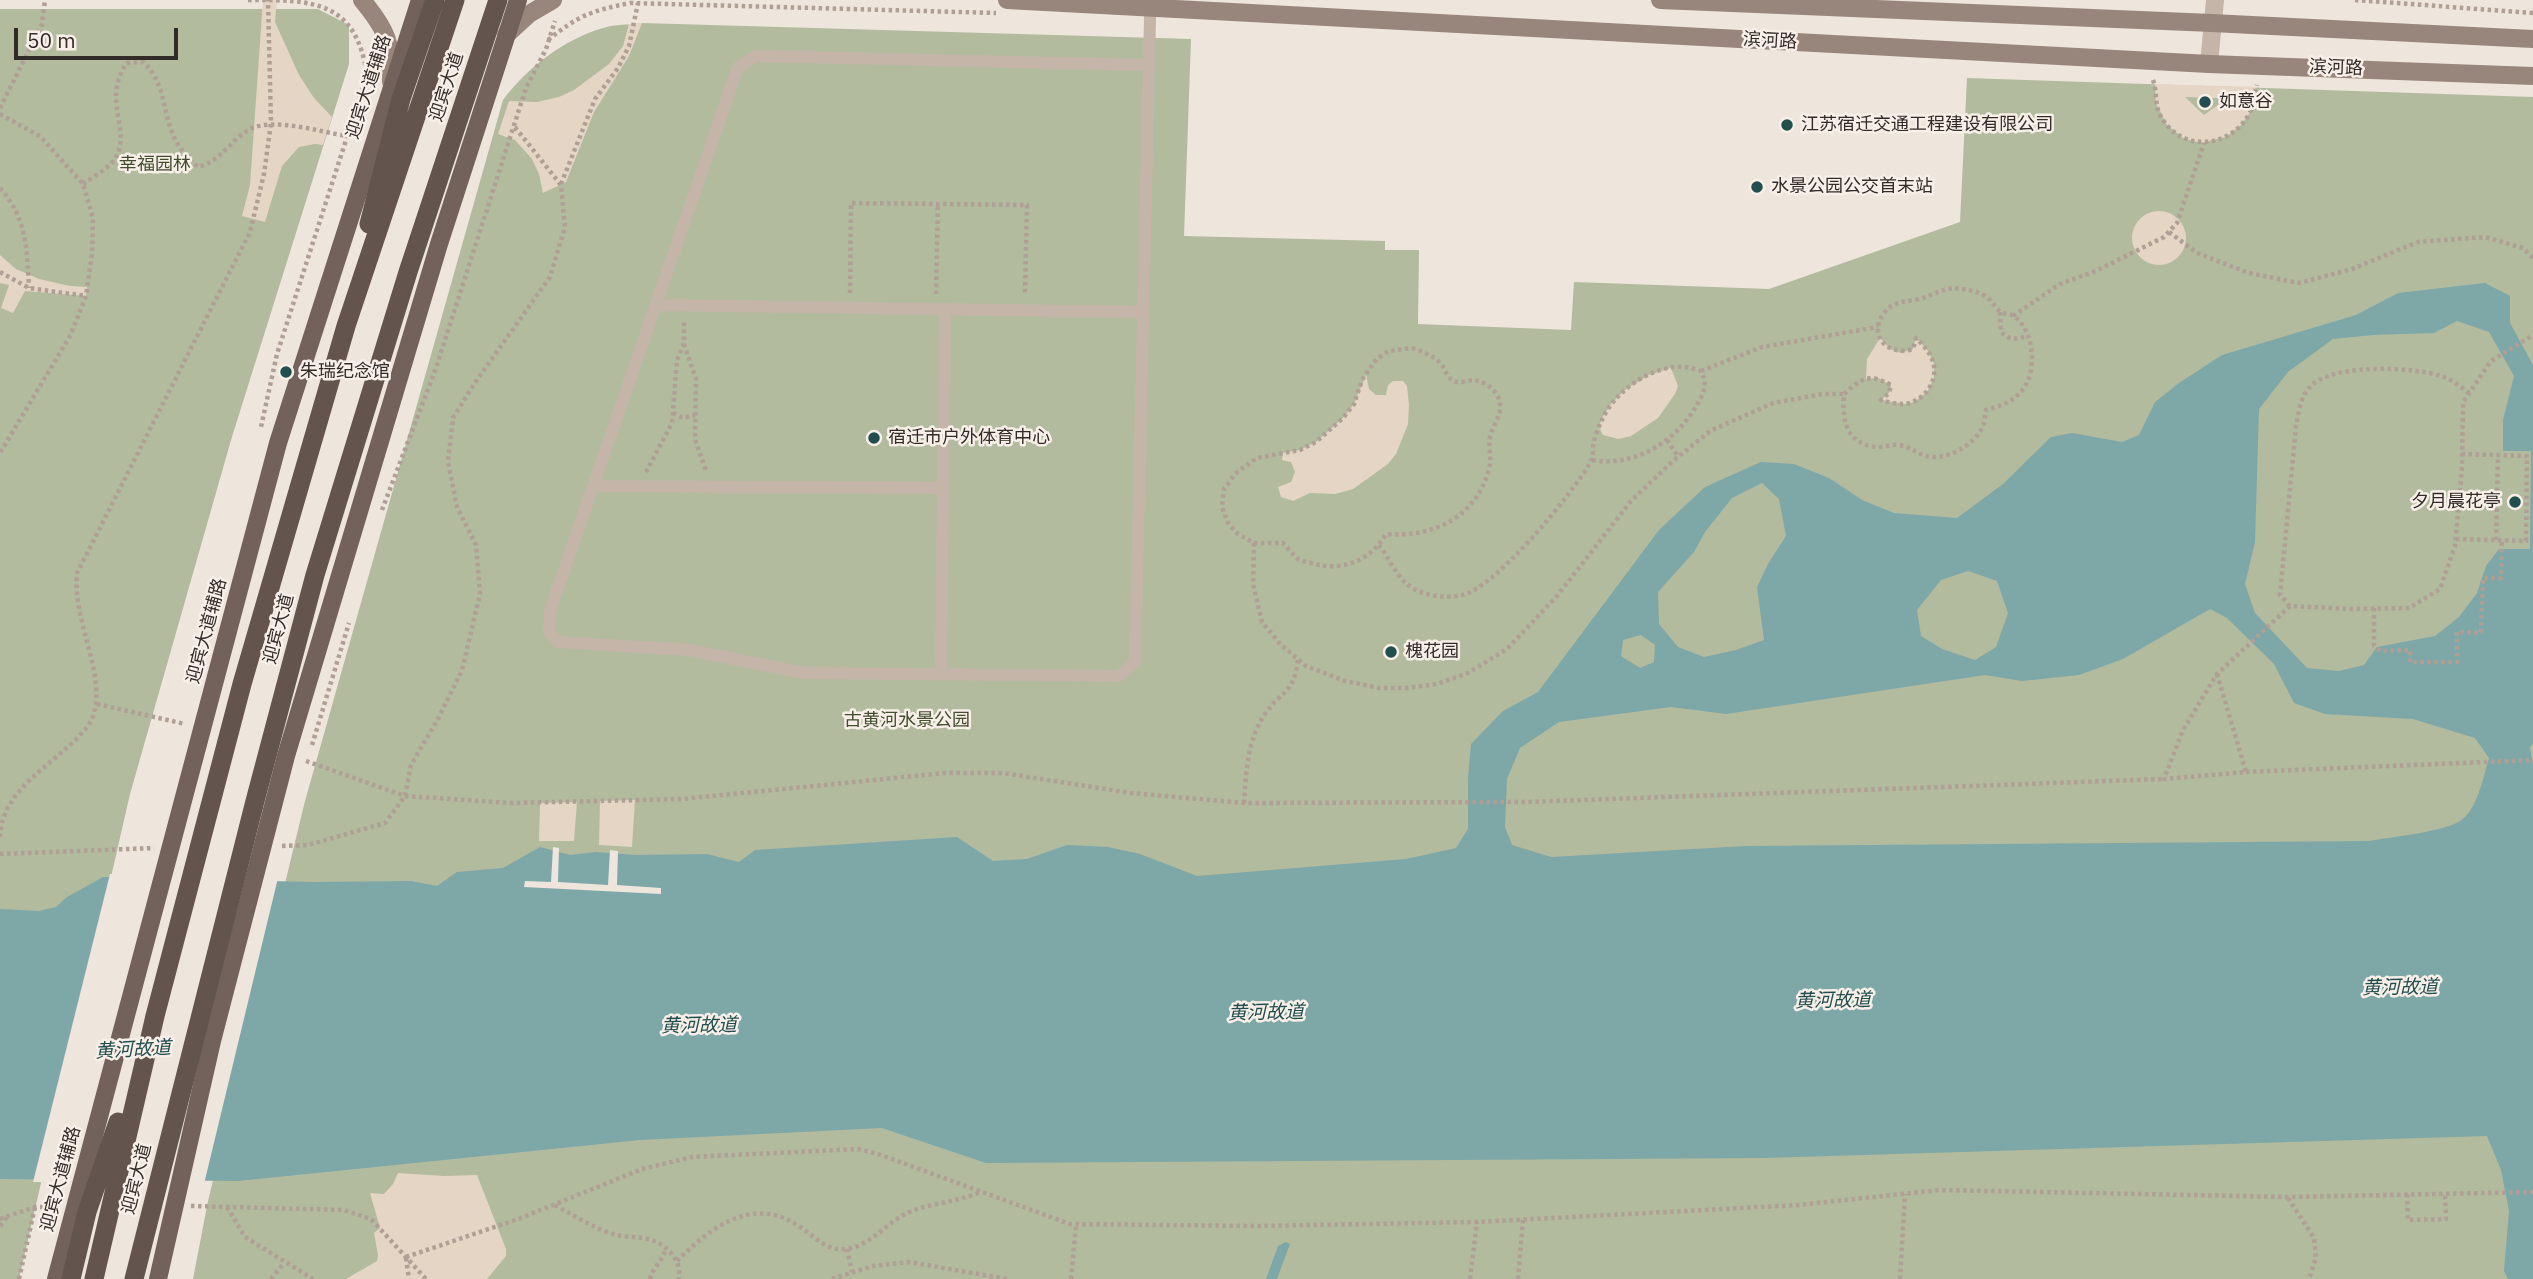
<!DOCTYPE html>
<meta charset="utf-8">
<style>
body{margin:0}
#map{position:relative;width:2533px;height:1279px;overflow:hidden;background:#eee5dc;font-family:"IBM Plex Sans",sans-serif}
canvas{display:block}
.scale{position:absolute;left:14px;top:28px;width:164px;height:32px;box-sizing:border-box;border:4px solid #332b28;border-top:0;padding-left:9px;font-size:21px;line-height:24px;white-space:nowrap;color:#332b28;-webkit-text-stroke:5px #f7efe8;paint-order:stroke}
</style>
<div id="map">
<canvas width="2533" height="1279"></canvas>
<div class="scale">50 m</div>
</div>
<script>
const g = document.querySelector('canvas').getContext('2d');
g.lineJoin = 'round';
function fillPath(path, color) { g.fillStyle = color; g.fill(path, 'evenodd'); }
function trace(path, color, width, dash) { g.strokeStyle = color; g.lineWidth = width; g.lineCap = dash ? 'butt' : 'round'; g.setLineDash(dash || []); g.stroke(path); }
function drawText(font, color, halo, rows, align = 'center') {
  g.font = font + ' "IBM Plex Sans","Noto Sans SC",sans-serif'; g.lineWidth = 5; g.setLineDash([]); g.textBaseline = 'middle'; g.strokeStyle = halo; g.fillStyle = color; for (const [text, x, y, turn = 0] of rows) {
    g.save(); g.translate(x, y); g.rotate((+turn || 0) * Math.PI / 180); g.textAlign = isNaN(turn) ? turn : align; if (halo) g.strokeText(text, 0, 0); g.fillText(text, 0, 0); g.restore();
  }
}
fillPath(new Path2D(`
 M0,9H318L349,25V64L231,440L130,794L19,1279H0Z
 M642,23L1191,39L1184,236L1385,241V250H1419L1418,324L1571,330L1574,282L1769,289L1960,222L1967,78L2533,97V1279H193L208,1201L305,801L503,100C527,68 564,39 603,28C615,24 629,25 642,23Z`), '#b2bb9e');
fillPath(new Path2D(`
 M263,0H277L275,22L299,75L314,98L332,117L323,145L315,144L299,147L282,166L265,222L242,216L250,185Z
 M642,23L629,56L594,112L566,182L543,193L539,174L532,159L515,140L498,134L509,101L537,102L559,97L574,90L609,64L623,46L629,24Z
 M2155,84L2256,87L2249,114L2241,125L2226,137L2201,143L2183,138L2167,125L2156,103ZM2185,97L2217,98L2226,99L2204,115Z
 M2132 238a27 27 0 1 1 54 0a27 27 0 1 1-54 0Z
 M0,255L16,269L39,279L70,286L87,287L86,296L25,291L13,313L1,308L9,285L0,283Z
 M1880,338L1890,349L1901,353L1913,349L1916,338L1928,351L1934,364V378L1927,392L1914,402L1905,404L1881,400L1889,393L1891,385L1878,378L1866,379L1867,359Z
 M1671,368L1678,386L1675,394L1658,418L1631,436L1618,439L1603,435L1599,427L1602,418L1611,404L1625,390L1649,375Z
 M1366,375L1369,389L1376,395H1386L1388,385L1393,381H1403L1407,386L1409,405L1408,424L1396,454L1388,464L1353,489L1335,494L1310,493L1293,501L1281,497L1278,487L1291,482L1295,472L1291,462L1282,460L1283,453L1300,450L1316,442L1343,418L1354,404Z
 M635,800L632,847L599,845L600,801Z
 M577,802L574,841H539L540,803Z
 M398,1173L444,1176L477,1175L506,1249V1256L487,1279H346L377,1261L378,1255L374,1233L380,1228L370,1193L384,1194L393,1184Z`), '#e4d5c5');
fillPath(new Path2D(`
 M2485,283L2510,296V323L2533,365V744L2530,747L2533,766V1279H2508L2504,1271L2509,1211L2501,1170L2487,1136L1765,1158L986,1163L882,1128L640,1140L238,1181L0,1179V909L39,911L56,907L67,897L103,877L313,882L411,881L437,886L457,872L503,868L540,847L570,855L596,852L636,855L707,854L739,862L755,850L957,837L993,861L1027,859L1067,845L1108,847L1140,854L1197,876L1406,859L1456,848L1468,829V778L1471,744L1503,711L1538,692L1659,530L1705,487L1761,462L1794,464L1829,478L1862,500L1894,513L1957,518L2003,484L2051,437L2072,433L2122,442L2139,435L2155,402L2179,383L2222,355L2356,315L2398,293ZM2457,321L2489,332L2514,376L2503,420V451H2531L2530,549H2499L2486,566L2477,593L2459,617L2435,636L2377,647L2364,665L2339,671L2307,668L2255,613L2245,584L2255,542L2259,409L2288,372L2333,339L2373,335L2434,333ZM1762,483L1779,499L1786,536L1768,564L1757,587L1764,640L1736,650L1704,657L1678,647L1659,624L1658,592L1694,552L1705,532L1732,498ZM1968,571L1997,581L2008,613L1996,647L1975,660L1942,649L1921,636L1917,610L1941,580ZM2210,609L2227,618L2274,664L2294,703L2325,714L2413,719L2475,738L2489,758C2484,775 2477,811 2460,821C2443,832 2391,837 2369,841L1746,846L1551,857L1512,845L1505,827L1507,779L1520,748L1559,722L1671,707L1726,714L1985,675L2022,681L2079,675L2123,659ZM1641,635L1655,645L1654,662L1640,668L1621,656L1623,640Z
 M1286,1242L1290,1244L1277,1279H1266L1278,1246Z`), '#7ea7a8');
fillPath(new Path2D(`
 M553,847L559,848L558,882L608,885L610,850L618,851L617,885L661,888V894L524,887L525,881L551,882Z
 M110,874L278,878L204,1184L33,1182Z`), '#eee5dc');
trace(new Path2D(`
 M248,0C313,0 356,0 367,75L277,354L261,427
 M2355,0L2533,13
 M548,40C579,15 591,11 630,3L996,13
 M2153,80C2157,91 2155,102 2159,113C2177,151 2226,151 2248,116C2254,107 2253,95 2257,85
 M0,108L42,24L45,0
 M0,114L41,137L83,184L93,218L92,254L86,296L70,336L0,453
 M83,184C93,177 106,170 114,160C134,132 100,100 127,63L143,62C166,83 162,111 174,137C179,149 189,159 198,167C222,161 230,140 250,129C275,117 320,132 347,136
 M561,184L595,99L618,68L629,46L638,3
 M0,188C27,218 27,250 29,288
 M2169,232L2197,253L2249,273L2299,283L2352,269L2418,242L2485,237L2523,248L2533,258
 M0,272L29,288L86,296
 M1955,288C1968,290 1980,291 1990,300C1994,304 1997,310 2001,312C2005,314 2009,314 2012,315C2034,328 2038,370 2023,389C2014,402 2000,406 1986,410C1985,415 1985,421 1983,426C1974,446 1944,463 1923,455C1915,452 1908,446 1898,445C1891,444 1883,448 1876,447C1845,444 1842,418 1844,394C1862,378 1869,373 1891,385L1889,393L1881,400C1888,402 1896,404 1903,404C1922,403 1937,384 1934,366C1932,354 1924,346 1916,338L1913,349C1888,357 1867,335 1884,313C1893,301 1906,302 1919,299C1933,296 1939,289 1955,288Z
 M850,293L851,203L1027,205L1025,294
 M936,294L938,204
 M2000,312L2001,332C2010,341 2016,339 2028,336
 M2013,316L2060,284L2096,271L2164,237L2177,223L2204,143
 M684,344L696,379L695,439L706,471
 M1412,348C1422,352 1433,355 1440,363C1447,370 1446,380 1457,382C1462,383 1468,380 1473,380C1484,381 1494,388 1498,397C1505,413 1493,423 1490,437C1488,448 1492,458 1489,469C1476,518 1432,538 1386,534C1370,561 1344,571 1314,564C1310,562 1302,562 1298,559C1293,555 1288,548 1283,543H1254L1238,534L1228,523L1222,507L1224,489L1236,473L1257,458L1300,450L1316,442L1343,418L1354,404L1362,380L1375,361L1388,351Z
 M1701,371L1762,347L1878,327
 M673,413L683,418L695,415
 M1667,440L1678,456
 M646,472L672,423L677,360L684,343V320
 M382,510L436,368L526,88L546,49L555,21
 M2456,539L2526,541L2527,456L2462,454
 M2496,540L2498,455
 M1254,543L1253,584L1262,622L1280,644L1306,666L1345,681L1379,688H1406L1437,684L1468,673L1507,649L1557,596L1631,501L1672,462L1710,431L1773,403L1823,394H1844
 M1379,545C1388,557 1396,575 1407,584C1420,596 1446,599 1462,595C1497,587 1571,495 1590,463C1594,457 1592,449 1594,442C1595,436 1598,428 1601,422C1613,392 1652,364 1685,367C1690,367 1696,370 1701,371C1707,382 1705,391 1699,401C1680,439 1636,468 1592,460
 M2290,606L2280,595L2296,426C2298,414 2301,395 2311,386C2333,363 2419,366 2446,378C2454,381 2462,388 2469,393
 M2374,608V646L2381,651L2410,650V662H2457V632L2481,633L2483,578H2501L2502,540
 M2217,674L2246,772L2164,779L2183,730L2217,674L2290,606L2352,609L2409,608L2440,589L2455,546L2462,467L2463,402L2491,361L2533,335
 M97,704L185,724
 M312,745L349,623
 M306,761L405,796L512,803L682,799L945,773H1003L1131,793L1244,803L1526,802L2164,779
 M2246,772L2533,760
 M1244,803C1246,773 1247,740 1265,714C1282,689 1293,696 1298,660
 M0,837C2,789 52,766 81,734C86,728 91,723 93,716C107,674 72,621 77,573L250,232L264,174L271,123L268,0
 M282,846L308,845L385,823L405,796L411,765L438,719L462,670L480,594L476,545L457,507L448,462L453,418L474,384L550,277L565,227L561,185L514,126
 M0,854L154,848
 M2407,1194L2408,1220L2446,1219L2445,1193
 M2288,1198L2314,1238L2316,1258L2309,1279
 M555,1205C573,1215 590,1226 610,1233C623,1238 635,1236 648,1239C666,1243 682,1260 679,1279
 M191,1206L344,1210L371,1219L426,1279
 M227,1207L245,1237L313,1279
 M0,1219L35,1207H57
 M0,1226L7,1217
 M847,1249L852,1272
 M406,1257L521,1218L642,1169L692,1157L858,1149L878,1154L1070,1224L1257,1226L1477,1222L1799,1205L1939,1190L2288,1197L2533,1192
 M406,1258L409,1279
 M677,1261C712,1226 755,1193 803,1229C816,1238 828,1251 845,1249C867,1247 882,1228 900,1217C924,1202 956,1204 982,1191
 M19,1279L35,1207
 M271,1279L284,1263
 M650,1279C652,1269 663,1260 666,1248
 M832,1279L873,1266L909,1262L1007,1279
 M1071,1279L1076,1224
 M1470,1279L1477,1222
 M1518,1279L1523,1220
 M1900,1279L1905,1194`), '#b09f94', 4.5, [3.5, 3.5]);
trace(new Path2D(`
 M1148,65L756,56L738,67L550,611L549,632L558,642L689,650L804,673L1119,676L1135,662L1150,18V8
 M656,305L1143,312
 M594,486L943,488
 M941,675L945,309`), '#c5b5a9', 12);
trace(new Path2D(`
 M2209,64L2215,0`), '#c5b5a9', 18);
trace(new Path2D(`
 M362,0C387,30 392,43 391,82
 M1007,0L2209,64L2533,76
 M1660,0L2212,23L2533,39
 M506,35L529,14L553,0`), '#98857b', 18);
trace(new Path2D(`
 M56,1279L278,443L420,0
 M158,1279L212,1041L286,756L439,244L518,0`), '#73625b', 18);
trace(new Path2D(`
 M369,224L401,99L435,0
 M71,1279L87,1212L118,1122
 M94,1279L155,1016L242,684L346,326L455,0
 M134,1279L255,801L315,575L408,272L498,0`), '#63544e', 19);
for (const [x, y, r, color] of [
 [2205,102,7,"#234e4f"],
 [1787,125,7,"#234e4f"],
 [1757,187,7,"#234e4f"],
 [286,372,7,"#234e4f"],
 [874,438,7,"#234e4f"],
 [2515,502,7,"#234e4f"],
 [1391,652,7,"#234e4f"]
]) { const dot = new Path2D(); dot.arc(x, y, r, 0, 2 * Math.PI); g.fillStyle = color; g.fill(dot); trace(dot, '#f7efe8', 2.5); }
drawText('18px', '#332b28', '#f7efe8', [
 ["滨河路",1770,41,3],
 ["滨河路",2336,68,2],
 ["迎宾大道辅路",369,87,-72],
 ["迎宾大道",447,87,-72],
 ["迎宾大道",279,629,-75],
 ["迎宾大道辅路",207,631,-75],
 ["迎宾大道辅路",61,1179,-75],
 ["迎宾大道",137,1179,-76]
]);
drawText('18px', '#332b28', '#f7efe8', [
 ["如意谷",2219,102],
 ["江苏宿迁交通工程建设有限公司",1801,125],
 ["水景公园公交首末站",1771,187],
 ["朱瑞纪念馆",300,372],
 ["宿迁市户外体育中心",888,438],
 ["夕月晨花亭",2501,502,"right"],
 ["槐花园",1405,652]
], 'left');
drawText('18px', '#444e2f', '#f7efe8', [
 ["幸福园林",155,165],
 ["古黄河水景公园",907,721]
]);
drawText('italic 19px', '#234e4f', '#f7efe8', [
 ["黄河故道",2400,988,-1],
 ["黄河故道",1833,1001,-1],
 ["黄河故道",1266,1013,-1],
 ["黄河故道",699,1026,-1],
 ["黄河故道",133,1050,-3]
]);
</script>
